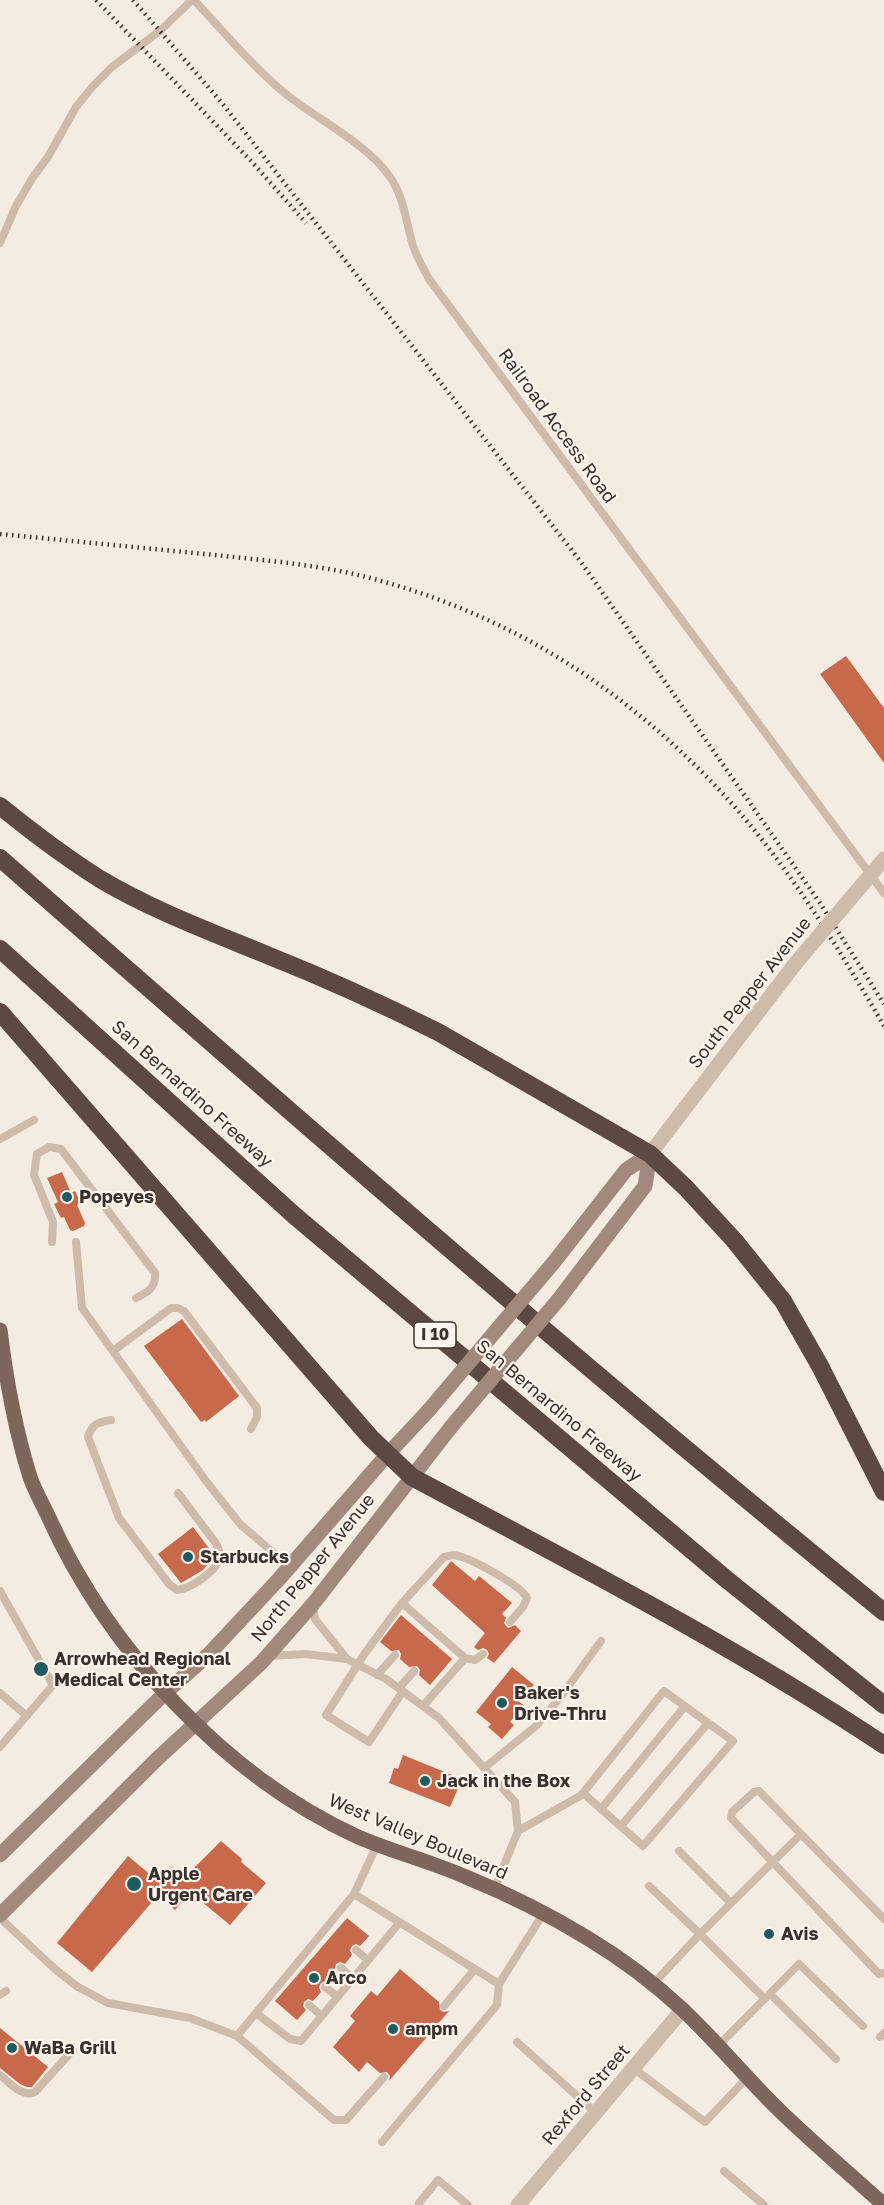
<!DOCTYPE html>
<style>
body{margin:0}
canvas{display:block;background:#f4ebe1}
</style>
<canvas width="884" height="2205"></canvas>
<script>
const g = document.querySelector('canvas').getContext('2d');
g.lineJoin = 'round';
function fillPath(path, color) { g.fillStyle = color; g.fill(path, 'evenodd'); }
function trace(path, color, width, dash) { g.strokeStyle = color; g.lineWidth = width; g.lineCap = dash ? 'butt' : 'round'; g.setLineDash(dash || []); g.stroke(path); }
function drawText(font, color, halo, rows, align = 'center') {
  g.font = font + ' "Golos Text",sans-serif'; g.lineWidth = 4.5; g.setLineDash([]); g.textBaseline = 'middle'; g.strokeStyle = halo; g.fillStyle = color; for (const [text, x, y, turn = 0] of rows) {
    g.save(); g.translate(x, y); g.rotate((+turn || 0) * Math.PI / 180); g.textAlign = isNaN(turn) ? turn : align; if (halo) g.strokeText(text, 0, 0); g.fillText(text, 0, 0); g.restore();
  }
}
fillPath(new Path2D(`
 M846,656L884,708V763L820,674Z
 M62,1172L71,1193L75,1191L81,1203L77,1205L85,1223L84,1226L73,1231L70,1230L64,1217L61,1218L54,1204L58,1202L47,1178Z
 M182,1319L239,1396L206,1422L205,1420L201,1422L144,1346Z
 M193,1527L214,1555L213,1558L203,1570L181,1583L158,1554Z
 M451,1561L475,1581L479,1576L512,1603L502,1614L506,1618L504,1623L508,1628L515,1625L521,1631L494,1663L487,1658L489,1654L487,1650L483,1648L478,1650L474,1647L485,1633L432,1585Z
 M401,1615L452,1659L430,1685L419,1675L420,1670L417,1666L409,1667L400,1659L401,1654L399,1650L391,1651L380,1642Z
 M512,1667L534,1685L519,1702L524,1705L510,1722L514,1725L502,1739L488,1727L491,1724L476,1712Z
 M403,1755L462,1779L450,1807L389,1783L394,1768L398,1769Z
 M221,1841L242,1859L241,1862L266,1883L230,1925L190,1892L175,1910L158,1895L92,1972L57,1943L128,1856L159,1882L172,1867L185,1877Z
 M347,1918L369,1936L360,1946L356,1944L352,1946L350,1950L352,1955L345,1964L340,1962L336,1964L335,1969L337,1973L329,1982L325,1981L321,1983L319,1987L321,1992L313,2001L308,1999L304,2002L303,2006L306,2010L297,2020L275,2001Z
 M400,1969L439,2002L440,2010L444,2012L449,2011L389,2081L390,2076L387,2072L380,2073L367,2062L359,2072L333,2047L355,2021L350,2016L371,1991L377,1996Z
 M0,2028L48,2067L32,2087H27L20,2084L0,2068Z`), '#c8694b');
trace(new Path2D(`
 M194,0C224,32 253,67 287,95C317,119 369,145 390,177C404,197 406,222 413,246C417,257 423,268 429,279L884,893
 M0,243L16,206L33,177L48,157L76,107L93,86L112,67L161,30L192,0
 M0,1139L34,1120
 M52,1242L53,1222L34,1175L37,1154L49,1147L61,1149L155,1273C156,1288 148,1292 136,1298
 M76,1242L82,1308L206,1481L240,1524L290,1567
 M113,1351L171,1308H178L184,1311L257,1408V1417L251,1429
 M111,1420C98,1422 92,1424 88,1437L119,1518L169,1584L177,1590C190,1589 215,1572 219,1560C221,1553 219,1548 215,1542L178,1493
 M0,1591L53,1685L0,1747
 M402,1603L444,1557C448,1556 453,1554 458,1556C472,1559 522,1586 527,1598L523,1607L510,1622
 M313,1606L315,1619L347,1659
 M269,1656L306,1654L347,1659L386,1679L439,1718L515,1802L518,1831L494,1890
 M465,1658L475,1660L483,1654
 M377,1675L395,1655
 M399,1688L414,1671
 M403,1691L369,1742L326,1715L365,1653L402,1603L465,1658L423,1706
 M0,1693L27,1716
 M484,1768L536,1726L562,1695L601,1641
 M601,1809L685,1706
 M621,1826L708,1723
 M518,1831L580,1796L583,1793L664,1691L733,1741L643,1846L583,1793
 M679,1851L731,1903
 M649,1886L700,1934L801,1834
 M354,1894L499,1984
 M0,1918L56,1970L78,1987L108,2003L190,2018L237,2036L334,2120H346L384,2077
 M884,1919L759,1791L754,1792L732,1812L731,1818L879,1974L884,1973
 M356,1950L368,1960
 M341,1968L353,1979
 M653,1984L700,1934L765,1999
 M325,1987L338,1997
 M770,1994L836,2059
 M0,1995L6,1991
 M309,2005L322,2016
 M444,2006L475,1969
 M256,2013L290,2039L301,2041L400,1922
 M237,2036L354,1894L377,1845
 M880,2037L884,2033
 M517,2042L596,2113
 M718,2046L799,1964L863,2026
 M633,2068L705,2122L748,2077
 M0,2075C10,2083 22,2098 35,2092L73,2050
 M382,2142L497,2005L499,1984L543,1914
 M724,2171L764,2205
 M419,2203L438,2180L468,2205`), '#cdbbac', 8);
trace(new Path2D(`
 M650,1154L795,964
 M518,2205L683,2009`), '#cdbbac', 15);
trace(new Path2D(`
 M554,1262L626,1170L650,1154
 M559,1299L645,1186L650,1154
 M0,1855L166,1692L208,1655L279,1579L387,1455L429,1410
 M0,1915L157,1759L261,1663L313,1604L451,1427`), '#a18a7d', 15);
trace(new Path2D(`
 M0,1330C6,1379 15,1429 30,1477C35,1491 43,1505 49,1518C109,1650 224,1775 356,1836C392,1852 430,1861 466,1877C508,1894 550,1915 589,1939C622,1959 654,1983 682,2009C714,2039 742,2073 773,2104C808,2139 847,2171 884,2205`), '#7d675c', 15);
trace(new Path2D(`
 M0,806C32,832 65,857 100,879C152,910 211,932 267,955C325,978 382,1004 438,1032L650,1154L686,1188L734,1240L783,1301L820,1366L884,1492
 M0,858C291,1113 583,1368 884,1612
 M0,949L295,1216L726,1579L884,1705
 M0,1012L371,1438L412,1477C571,1562 733,1645 884,1745`), '#5c4a42', 18);
trace(new Path2D(`
 M96,0L252,162L306,223
 M133,0L222,103L581,562L820,903L884,1004
 M0,534C72,541 144,548 215,555C261,560 309,564 354,574C502,609 622,685 724,795C786,862 838,947 884,1026`), '#3b302b', 4.5, [1.5, 4.5]);
trace(new Path2D(`
 M795,964L884,859`), '#cdbbac', 15);
trace(new Path2D(`
 M429,1410L554,1262
 M451,1427L559,1299`), '#a18a7d', 15);
for (const [x, y, r, color] of [
 [67,1197,6,"#1f5a5e"],
 [188,1557,6,"#1f5a5e"],
 [41,1669,8,"#1f5a5e"],
 [502,1703,6,"#1f5a5e"],
 [425,1781,6,"#1f5a5e"],
 [134,1884,8,"#1f5a5e"],
 [769,1934,6,"#1f5a5e"],
 [314,1978,6,"#1f5a5e"],
 [393,2029,6,"#1f5a5e"],
 [12,2048,6,"#1f5a5e"]
]) { const dot = new Path2D(); dot.arc(x, y, r, 0, 2 * Math.PI); g.fillStyle = color; g.fill(dot); trace(dot, '#fbf5ee', 2); }
for (const [x, y, w] of [
 [435,1335,42]
]) { const box = new Path2D(); box.roundRect(x - w / 2, y - 13, w, 26, 4.5); g.fillStyle = '#fbf5ee'; g.fill(box); trace(box, '#3b302b', 1.5); }
drawText('bold 16px', '#3b302b', null, [
 ["I 10",435,1335]
]);
drawText('18px', '#3b302b', '#fbf5ee', [
 ["Railroad Access Road",557,426,54],
 ["South Pepper Avenue",750,993,-52],
 ["San Bernardino Freeway",192,1094,42],
 ["San Bernardino Freeway",559,1411,40],
 ["North Pepper Avenue",313,1568,-51],
 ["West Valley Boulevard",418,1837,23],
 ["Rexford Street",586,2095,-50]
]);
drawText('bold 18px', '#3b302b', '#fbf5ee', [
 ["Popeyes",79,1197],
 ["Starbucks",200,1557],
 ["Arrowhead Regional",54,1659],
 ["Medical Center",54,1680],
 ["Baker's",514,1693],
 ["Drive-Thru",514,1714],
 ["Jack in the Box",437,1781],
 ["Apple",148,1874],
 ["Urgent Care",148,1895],
 ["Avis",781,1934],
 ["Arco",326,1978],
 ["ampm",405,2029],
 ["WaBa Grill",24,2048]
], 'left');
</script>
